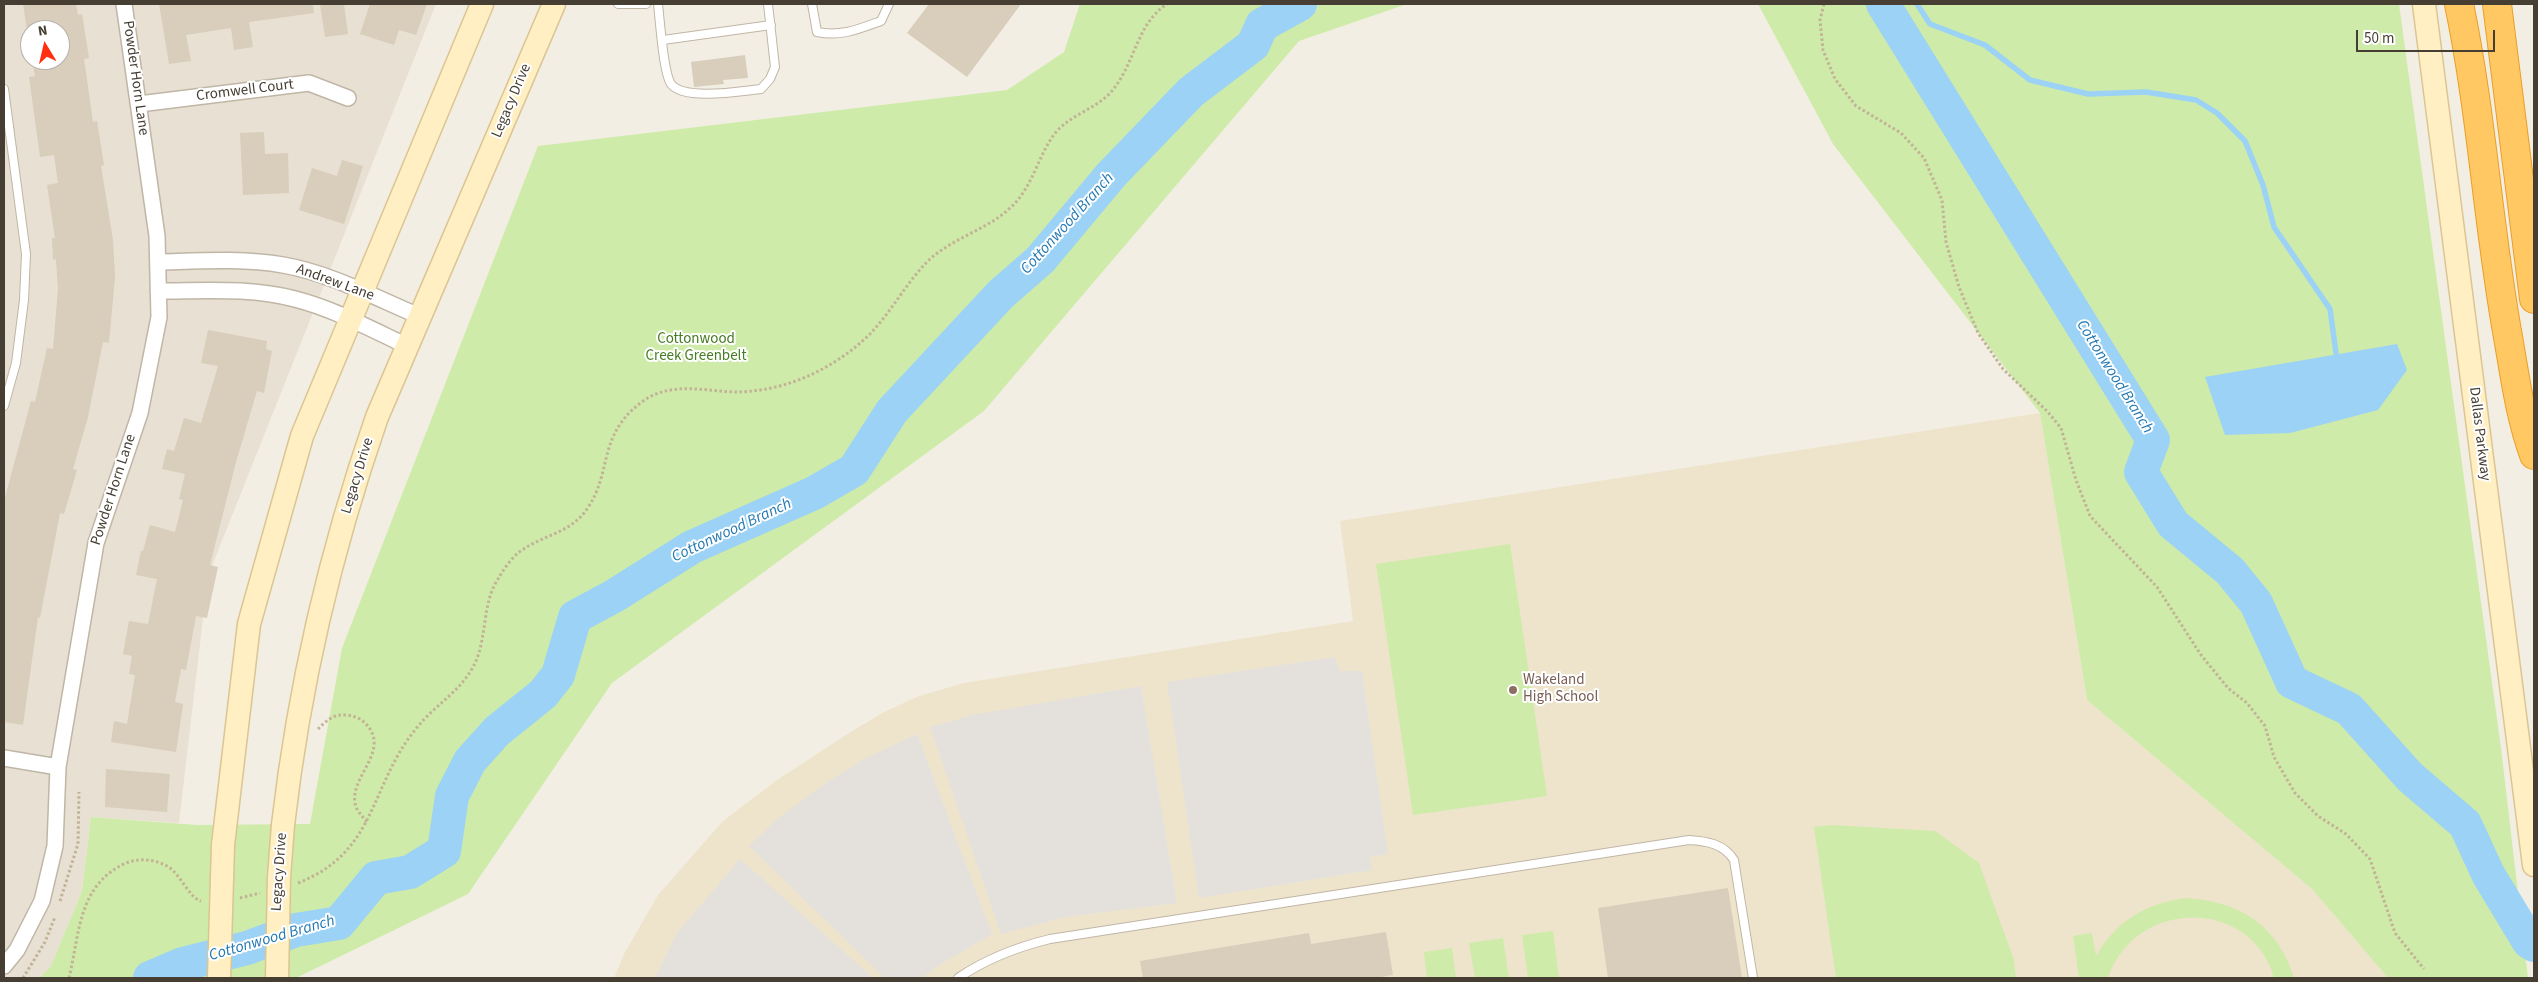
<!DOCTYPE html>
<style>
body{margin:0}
#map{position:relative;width:2538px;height:982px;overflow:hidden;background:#f3eee4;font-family:"Source Sans 3",sans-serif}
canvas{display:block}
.frame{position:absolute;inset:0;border:5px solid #463e33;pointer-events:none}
.north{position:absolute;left:20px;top:20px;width:50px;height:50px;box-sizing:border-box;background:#fff;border:1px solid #b5b2ad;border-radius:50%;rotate:351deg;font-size:14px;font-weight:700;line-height:20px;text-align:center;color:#463e33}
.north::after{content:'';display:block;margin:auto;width:18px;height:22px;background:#ff2f0f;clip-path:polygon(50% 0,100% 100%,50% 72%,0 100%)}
.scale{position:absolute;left:2356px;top:30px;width:139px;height:22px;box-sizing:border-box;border:2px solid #463e33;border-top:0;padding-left:6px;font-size:15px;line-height:18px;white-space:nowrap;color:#463e33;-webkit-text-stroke:4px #fff;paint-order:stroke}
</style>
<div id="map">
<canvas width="2538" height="982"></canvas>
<div class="frame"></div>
<div class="north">N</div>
<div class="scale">50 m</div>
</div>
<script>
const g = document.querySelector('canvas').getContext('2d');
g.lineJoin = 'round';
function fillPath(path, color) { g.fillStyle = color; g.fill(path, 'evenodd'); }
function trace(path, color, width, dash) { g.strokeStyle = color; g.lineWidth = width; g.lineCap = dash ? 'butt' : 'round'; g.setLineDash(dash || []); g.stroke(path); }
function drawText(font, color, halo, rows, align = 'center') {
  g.font = font + ' "Source Sans 3",sans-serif'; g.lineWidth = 4; g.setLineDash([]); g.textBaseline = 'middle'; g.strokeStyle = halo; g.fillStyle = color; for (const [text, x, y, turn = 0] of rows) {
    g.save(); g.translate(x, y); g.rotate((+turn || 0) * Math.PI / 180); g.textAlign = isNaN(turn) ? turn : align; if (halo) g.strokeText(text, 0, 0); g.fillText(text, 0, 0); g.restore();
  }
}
fillPath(new Path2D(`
 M4,4H436L208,576L179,823L91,817L82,891L51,966L39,978H4ZM30,30H60V60H30Z`), '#e8e0d2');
fillPath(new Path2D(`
 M2040,413L2087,700L2312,889L2388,978H614L624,954L658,895L723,821L777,780L849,733L884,712L919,696L964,683L1353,621L1340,521Z`), '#eee4cc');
fillPath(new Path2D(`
 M1080,4H1407L1299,41L984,411L612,683L468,894L296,978H39L51,966L82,891L91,817L197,825L310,824L342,648L538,146L1007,90L1064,52Z
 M1758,4H2399L2501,748L2528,978H2388L2312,889L2087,700L2040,413L1833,144Z
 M1510,544L1547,796L1413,815L1376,564Z
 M1833,825L1935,831L1979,863L2014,960L2016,978H1836L1814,827Z
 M2186,898C2239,901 2278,925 2294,978H2274C2251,896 2134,899 2108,978H2079L2073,936L2092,933L2096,956C2116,921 2147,903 2186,898Z
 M1553,931L1559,978H1528L1522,935Z
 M1503,938L1509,978H1475L1469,943Z
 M1452,948L1456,978H1427L1424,952Z`), '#cfeba9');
fillPath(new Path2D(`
 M1335,657L1340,671H1362L1388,854L1369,857L1372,870L1199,898L1167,682Z
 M1141,686L1177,903L1065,917L1001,934L930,727L977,714Z
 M917,734L992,934L936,967L922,978H885L749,846L781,816L826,783L864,759Z
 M740,859L873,978H655L677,933Z`), '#e4e1dd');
fillPath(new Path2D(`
 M2397,344L2407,370L2378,410L2290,433L2225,435L2205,377Z`), '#9bd2f6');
trace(new Path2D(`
 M1917,4L1930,24L1985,45L2030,80L2088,94L2146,92L2196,100L2217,113L2245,141L2263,185L2274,227L2330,309L2336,353`), '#9bd2f6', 5.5);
trace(new Path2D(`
 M1883,4L2153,440L2141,472L2173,524L2230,571L2256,603L2292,682L2349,709L2410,777L2465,824L2488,874L2529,942L2534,945
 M150,978L183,964L247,948L296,930L339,923L376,878L410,872L444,851L452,796L470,761L497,731L543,694L558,675L575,617L614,596L692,547L814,493L854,470L892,411L1001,294L1040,260L1111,175L1191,92L1253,45L1262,25L1300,4`), '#9bd2f6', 34);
fillPath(new Path2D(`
 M23,4H76L78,15L82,14L89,58L84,59L93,122L97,121L104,165L101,166L113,240L115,277L109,343L103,342L88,417L73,469L77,470L64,514L60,513L40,618L38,617L23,725L4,722V501L31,401L35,402L47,348L53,349L58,289L56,259L53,260L52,238H55L47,185L58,183L54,155L40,157L29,77L35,76L32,60H60V30H27Z
 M159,4H313L314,13L249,22L253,47L234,50L231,28L186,35L191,61L169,64Z
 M320,4H344L348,34L325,37Z
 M370,4H427L416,35L399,30L394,45L360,34Z
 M929,4H1021L967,77L907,33Z
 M745,55L748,78L723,80L724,84L694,87L691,62Z
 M264,132L265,154L288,153L289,193L243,195L240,133Z
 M342,160L363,166L344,224L299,210L312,168L337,176Z
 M208,330L267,341L266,349L272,351L264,393L257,391L236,462L210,565L218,567L207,618L196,616L186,670L181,669L175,702L183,704L176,752L111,742L114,721L127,724L135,675L129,674L132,656L123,654L129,621L148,624L157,579L136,575L141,551H143L150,525L175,532L183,500L179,499L185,474L162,469L167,449L174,451L184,418L201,423L218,366L201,363Z
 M106,769L170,774L167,812L105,807Z
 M1728,888L1742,978H1608L1598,908Z
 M1386,932L1393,975L1375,978H1143L1140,961L1309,933L1311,944Z`), '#d9cdbb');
const service = new Path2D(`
 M618,4H646
 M658,4C660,20 663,72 671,84C684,101 741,91 761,89L770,79L775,67L768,4
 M812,4L817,32C841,37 859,29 881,21L889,4
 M663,40L771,25
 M4,89L26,254L24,300L16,363L4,406
 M958,978C986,959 1017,947 1050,939L1689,840C1707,841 1724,844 1734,860L1753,978`);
const minor = new Path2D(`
 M139,104L309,83L348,98
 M158,262C199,261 242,258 283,265C330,273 376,298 419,316
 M158,291C204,291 250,287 295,299C334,309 371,329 407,346
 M4,758L58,767
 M4,966L17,950L42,901L55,846L58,767L96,543L140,413L159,317L157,236L124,4`);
const secondary = new Path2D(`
 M2424,4L2534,865
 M283,825C299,686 331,549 377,417L554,4
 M223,845L249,624L302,436L482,4`);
const motorway = new Path2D(`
 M2459,4C2482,114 2488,227 2508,337C2515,377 2520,416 2534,455
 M2497,4L2534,299`);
trace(service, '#c0b6a6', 10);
trace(minor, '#c0b6a6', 18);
trace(secondary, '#dbc592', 25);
trace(motorway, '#e99f28', 30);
trace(new Path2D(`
 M1824,4L1820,20L1823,50L1835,79L1856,106L1901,133L1924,158L1942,200L1946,242L1959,287L1978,333L2003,369L2047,411L2061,428L2076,480L2090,516L2157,587L2201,655L2228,688L2247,703L2265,726L2274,757L2295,793L2318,816L2346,834L2370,859L2395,933L2424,969
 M318,729C325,722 333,714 344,715C352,715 360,718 365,723C392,750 350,776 355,803C356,810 362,816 367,822
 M298,883C377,852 369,787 415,730C432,707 459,693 473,667C488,640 481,605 498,579C503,570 511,559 518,553C542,534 571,535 589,506C610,473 600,442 631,411C639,404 648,396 659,393C684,384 712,392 738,392C782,391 825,373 859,344C886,322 902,288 926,263C949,239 985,231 1009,209C1032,189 1037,159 1053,136C1068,115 1095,110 1111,92C1135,65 1136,24 1167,4
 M240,898L260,893
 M60,901L78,844L79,792
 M23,978L45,942L55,917
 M69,978C80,932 78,885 126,863C139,858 154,859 167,866C181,874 188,897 201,901`), '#c2b296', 3, [2.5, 2.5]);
trace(service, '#fff', 8);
trace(minor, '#fff', 15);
trace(secondary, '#ffefc2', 22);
trace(motorway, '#ffc863', 28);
const secondaryBridge = new Path2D(`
 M219,978L223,845
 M277,978L279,877L283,825`);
trace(secondaryBridge, '#dbc592', 25, []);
trace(secondaryBridge, '#ffefc2', 22);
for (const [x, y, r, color] of [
 [1513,690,5,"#8d6e63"]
]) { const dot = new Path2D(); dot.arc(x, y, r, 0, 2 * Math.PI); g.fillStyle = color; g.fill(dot); trace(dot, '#fff', 2); }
drawText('15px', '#463e33', '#fff', [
 ["Powder Horn Lane",135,78,82],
 ["Cromwell Court",245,91,-7],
 ["Legacy Drive",512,101,-67],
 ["Andrew Lane",335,283,20],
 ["Dallas Parkway",2479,434,83],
 ["Legacy Drive",358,476,-73],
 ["Powder Horn Lane",114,490,-72],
 ["Legacy Drive",280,872,-86]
]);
drawText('15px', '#467c22', '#fff', [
 ["Cottonwood",696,340],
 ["Creek Greenbelt",696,357]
]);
drawText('15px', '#785e54', '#fff', [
 ["Wakeland",1523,681],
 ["High School",1523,698]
], 'left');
drawText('italic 16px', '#2479b2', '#fff', [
 ["Cottonwood Branch",1068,224,-48],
 ["Cottonwood Branch",2114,377,58],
 ["Cottonwood Branch",732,531,-25],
 ["Cottonwood Branch",272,939,-16]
]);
</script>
